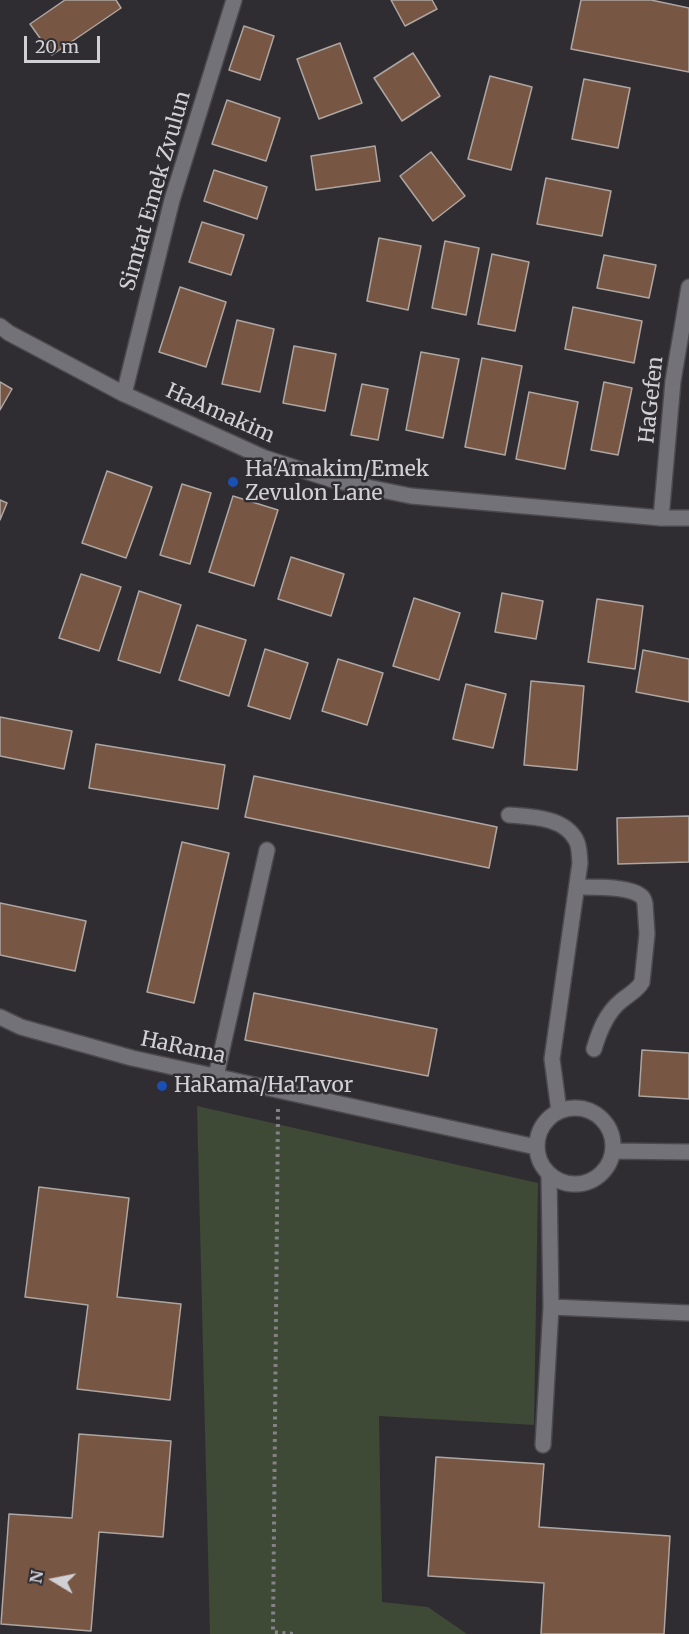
<!DOCTYPE html>
<style>
body{margin:0}
#map{position:relative;width:689px;height:1634px;overflow:hidden;background:#2f2d32;font-family:Merriweather,serif}
canvas{display:block}
.north{position:absolute;left:24px;top:1550px;width:60px;height:60px;-webkit-text-stroke:4px #2f2d32;paint-order:stroke;rotate:280deg;font-size:16px;font-weight:700;line-height:24px;text-align:center;color:#d1d0d4}
.north::after{content:'';display:block;margin:auto;width:21px;height:27px;background:#d1d0d4;clip-path:polygon(50% 0,100% 100%,50% 72%,0 100%)}
.scale{position:absolute;left:24px;top:36px;width:76px;height:27px;box-sizing:border-box;border:3px solid #d1d0d4;border-top:0;padding-left:8px;font-size:18px;line-height:21px;white-space:nowrap;color:#d1d0d4;-webkit-text-stroke:4px #2f2d32;paint-order:stroke}
</style>
<div id="map">
<canvas width="689" height="1634"></canvas>
<div class="north">N</div>
<div class="scale">20 m</div>
</div>
<script>
const g = document.querySelector('canvas').getContext('2d');
g.lineJoin = 'round';
function fillPath(path, color) { g.fillStyle = color; g.fill(path, 'evenodd'); }
function trace(path, color, width, dash) { g.strokeStyle = color; g.lineWidth = width; g.lineCap = dash ? 'butt' : 'round'; g.setLineDash(dash || []); g.stroke(path); }
function drawText(font, color, halo, rows, align = 'center') {
  g.font = font + ' Merriweather,serif'; g.lineWidth = 5; g.setLineDash([]); g.textBaseline = 'middle'; g.strokeStyle = halo; g.fillStyle = color; for (const [text, x, y, turn = 0] of rows) {
    g.save(); g.translate(x, y); g.rotate((+turn || 0) * Math.PI / 180); g.textAlign = isNaN(turn) ? turn : align; if (halo) g.strokeText(text, 0, 0); g.fillText(text, 0, 0); g.restore();
  }
}
fillPath(new Path2D(`
 M197,1106L538,1183L534,1425L379,1416L382,1602L428,1607L467,1634H210Z`), '#3e4936');
const building = new Path2D(`
 M65,0H116L121,8L52,55L30,24Z
 M391,0H432L437,9L405,26Z
 M581,0H651L689,8V72L571,49Z
 M244,26L274,36L260,80L229,70Z
 M340,43L362,103L319,119L297,59Z
 M413,53L440,96L402,121L374,78Z
 M490,76L532,87L511,170L468,159Z
 M584,79L630,88L618,148L572,139Z
 M227,100L280,118L266,161L212,144Z
 M375,146L380,181L316,190L311,156Z
 M431,152L465,196L433,221L400,176Z
 M214,170L267,187L257,219L204,201Z
 M546,178L611,191L602,236L537,224Z
 M202,222L244,235L231,275L189,262Z
 M379,238L421,246L408,310L367,301Z
 M445,241L479,248L466,315L432,308Z
 M492,254L529,262L515,331L478,324Z
 M604,255L656,265L649,298L597,288Z
 M180,287L226,302L206,367L159,352Z
 M573,307L642,321L634,363L565,349Z
 M237,320L274,329L260,392L222,384Z
 M294,346L336,354L325,411L283,403Z
 M421,352L459,359L443,438L406,430Z
 M482,358L522,366L505,455L465,447Z
 M0,382L12,389L0,410Z
 M604,382L632,388L618,455L591,450Z
 M362,384L388,389L378,440L351,435Z
 M529,392L578,402L565,469L516,459Z
 M107,471L152,487L126,558L82,543Z
 M182,484L211,493L190,564L160,555Z
 M233,496L278,510L254,586L209,572Z
 M0,500L7,503L0,520Z
 M291,557L344,574L331,616L278,599Z
 M81,574L121,587L99,651L59,638Z
 M139,591L181,605L160,673L118,660Z
 M502,593L543,601L536,639L495,632Z
 M414,598L460,613L439,680L393,666Z
 M597,599L643,606L635,669L588,662Z
 M197,625L246,640L229,696L179,680Z
 M265,649L308,663L290,719L248,706Z
 M643,650L689,659V702L636,692Z
 M338,659L383,673L367,725L322,711Z
 M531,681L584,686L577,770L524,765Z
 M466,684L506,694L493,748L453,739Z
 M0,717L72,731L64,769L0,756Z
 M96,744L225,765L218,809L89,788Z
 M254,776L497,827L489,868L245,817Z
 M689,816V862L618,864L617,818Z
 M182,842L229,853L194,1003L147,992Z
 M0,903L86,921L75,971L0,955Z
 M254,993L437,1029L428,1076L245,1040Z
 M642,1050L689,1053V1099L639,1096Z
 M39,1187L129,1198L117,1297L181,1304L170,1400L77,1389L88,1305L25,1297Z
 M79,1434L171,1441L163,1537L99,1532L91,1631L1,1624L9,1514L72,1518Z
 M436,1457L544,1464L539,1527L670,1536L664,1634H541L544,1583L428,1576Z`);
fillPath(building, '#775643');
trace(building, '#ada6a2', 1.5);
const lane = new Path2D(`
 M216,1076L267,850
 M549,1175L551,1307L689,1313
 M543,1445L551,1307`);
const street = new Path2D(`
 M124,394L172,200L234,0
 M661,518L673,381L689,287
 M509,815C531,817 564,817 576,840C580,847 579,856 580,863L552,1059L559,1111
 M578,887C593,887 629,886 641,896C644,898 644,900 645,904L647,934L642,982C637,991 629,994 621,1001C606,1013 599,1032 594,1049
 M0,1017L21,1027L132,1058L536,1147
 M537 1146a38 38 0 1 1 76 0a38 38 0 1 1-76 0Z
 M613,1151L689,1152`);
const secondary = new Path2D(`
 M0,326L9,333L124,394L265,458L333,480L411,496L661,518H689`);
trace(lane, '#4b494e', 18);
trace(street, '#4b494e', 18);
trace(secondary, '#4b494e', 18);
trace(new Path2D(`
 M278,1109L273,1632L294,1634`), '#848287', 4, [3, 4.5]);
trace(lane, '#737278', 15);
trace(street, '#737278', 15);
trace(secondary, '#737278', 15);
for (const [x, y, r, color] of [
 [233,482,6,"#1a4fb4"],
 [162,1086,6,"#1a4fb4"]
]) { const dot = new Path2D(); dot.arc(x, y, r, 0, 2 * Math.PI); g.fillStyle = color; g.fill(dot); trace(dot, '#2f2d32', 2); }
drawText('21px', '#d1d0d4', '#2f2d32', [
 ["Simtat Emek Zvulun",156,191,-74],
 ["HaGefen",652,400,-84],
 ["HaAmakim",220,414,24],
 ["HaRama",183,1048,12]
]);
drawText('21px', '#d1d0d4', '#2f2d32', [
 ["Ha'Amakim/Emek",245,470],
 ["Zevulon Lane",245,494],
 ["HaRama/HaTavor",174,1086]
], 'left');
</script>
